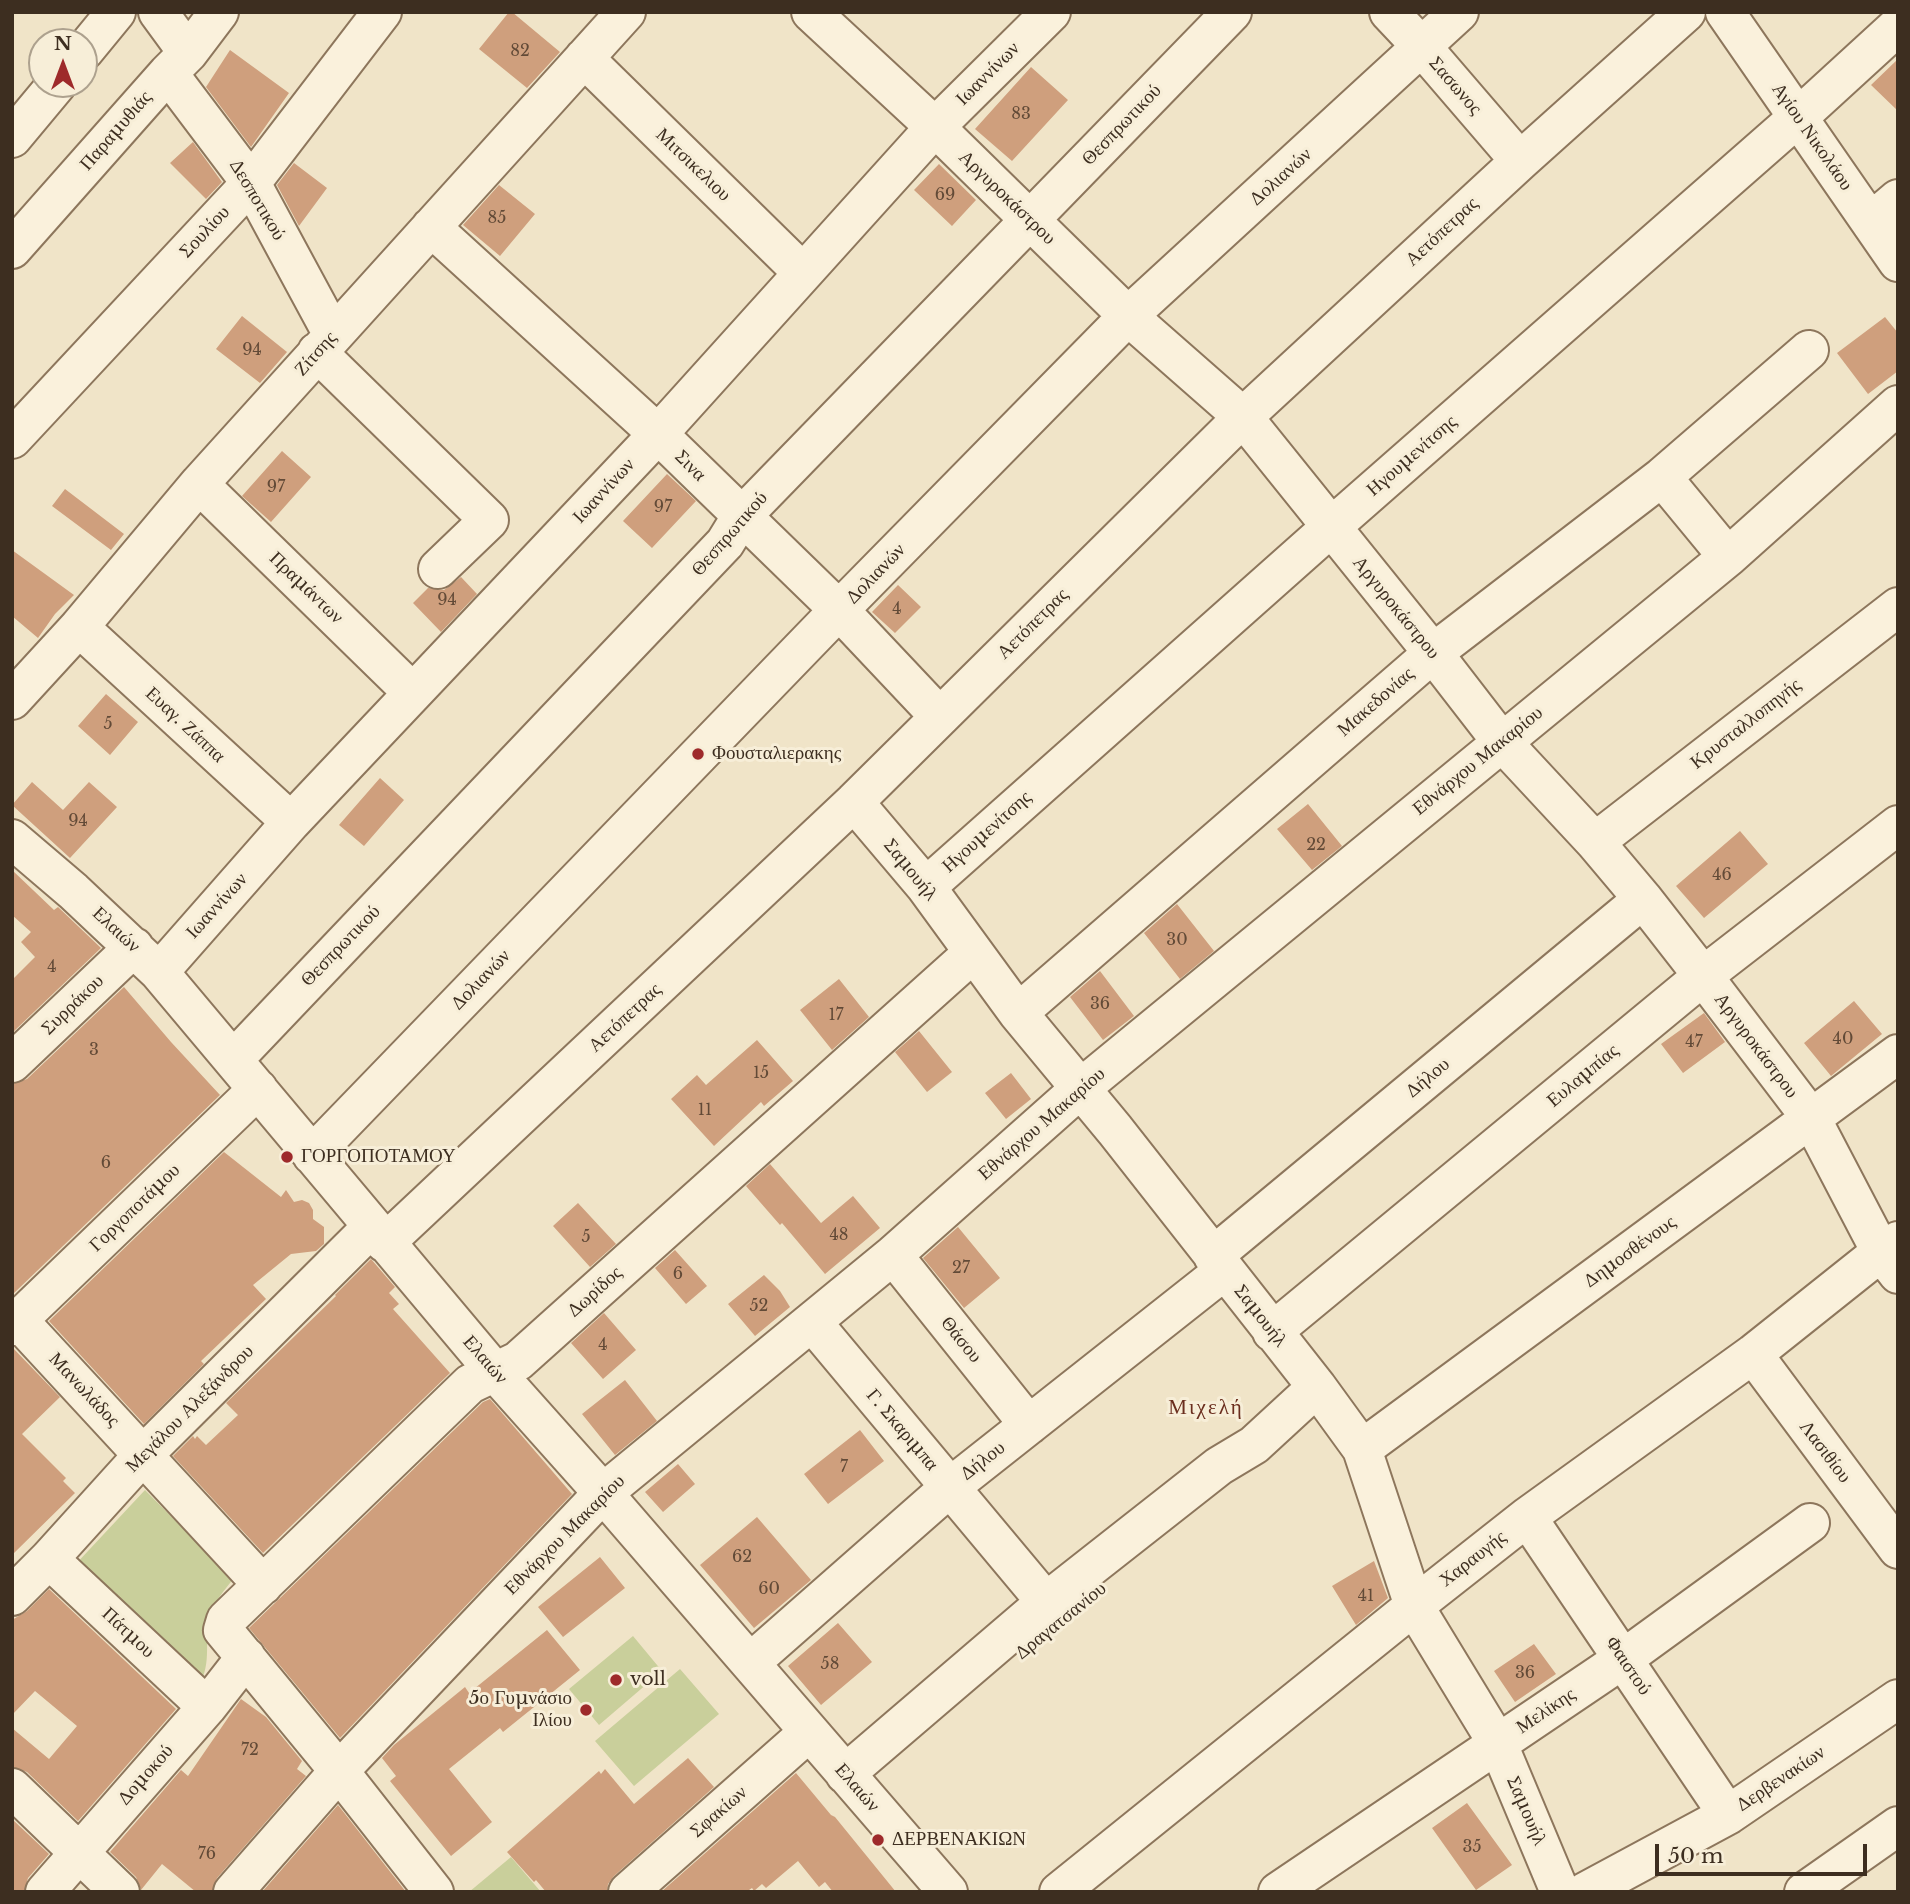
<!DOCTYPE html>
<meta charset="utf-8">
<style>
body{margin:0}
#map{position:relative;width:1910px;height:1904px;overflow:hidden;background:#f0e4c8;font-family:"Libre Baskerville",serif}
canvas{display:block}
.frame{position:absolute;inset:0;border:14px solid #3d2e20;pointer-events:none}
.north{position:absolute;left:28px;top:28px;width:70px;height:70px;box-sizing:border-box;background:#f7eed8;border:2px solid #ada18e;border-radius:50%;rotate:0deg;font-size:19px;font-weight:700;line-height:28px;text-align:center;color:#3d2e20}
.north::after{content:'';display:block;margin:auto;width:24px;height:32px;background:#9e2a2b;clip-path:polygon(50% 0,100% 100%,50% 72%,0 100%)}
.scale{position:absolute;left:1655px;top:1844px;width:212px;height:32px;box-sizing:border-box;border:4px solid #3d2e20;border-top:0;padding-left:9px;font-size:21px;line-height:24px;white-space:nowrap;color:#3d2e20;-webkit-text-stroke:5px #f7eed8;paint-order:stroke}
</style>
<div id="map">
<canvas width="1910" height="1904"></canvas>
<div class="frame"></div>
<div class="north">N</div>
<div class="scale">50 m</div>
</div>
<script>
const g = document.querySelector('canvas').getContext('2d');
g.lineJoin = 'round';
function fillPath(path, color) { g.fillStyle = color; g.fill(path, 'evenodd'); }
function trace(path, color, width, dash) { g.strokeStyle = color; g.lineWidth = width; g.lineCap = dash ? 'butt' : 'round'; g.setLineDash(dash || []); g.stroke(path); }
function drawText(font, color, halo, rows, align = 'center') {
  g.font = font + ' "Libre Baskerville",serif'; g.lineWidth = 6; g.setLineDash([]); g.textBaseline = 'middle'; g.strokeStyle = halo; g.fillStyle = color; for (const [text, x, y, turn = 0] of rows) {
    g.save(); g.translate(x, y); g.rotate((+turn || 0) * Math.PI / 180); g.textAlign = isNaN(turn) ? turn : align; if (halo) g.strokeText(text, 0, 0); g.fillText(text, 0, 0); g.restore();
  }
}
fillPath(new Path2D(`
 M145,1490L233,1579C225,1590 213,1603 210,1616C203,1641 213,1660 199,1686L74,1566Z
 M633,1636L662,1671L599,1725L569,1689Z
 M680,1669L719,1714L634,1786L595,1741Z
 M511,1857L541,1892H469Z`), '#c9cf9b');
fillPath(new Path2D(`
 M509,12H512L560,52L527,88L479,49Z
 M230,50L289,93L251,147L206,87Z
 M1898,59V111L1871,85Z
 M1031,67L1068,100L1012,161L975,129Z
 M193,142L222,182L206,199L170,163Z
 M294,163L327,188L299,226L277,185Z
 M939,164L976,200L952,226L914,190Z
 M499,185L535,214L500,256L463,225Z
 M242,316L287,352L260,383L216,349Z
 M1885,317L1898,333V371L1868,394L1837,353Z
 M282,451L311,477L271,522L242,496Z
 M667,474L696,501L652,548L623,521Z
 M65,489L124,534L111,550L52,506Z
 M12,550L74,595L55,614L38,638L12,616Z
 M461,577L477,594L441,632L413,603L428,588L444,590Z
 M898,585L921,607L895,633L872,612Z
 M106,694L138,722L110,755L78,726Z
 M380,778L404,800L364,846L339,825Z
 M32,782L63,810L89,782L117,807L70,858L12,805Z
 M1308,804L1342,846L1312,870L1277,829Z
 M1740,831L1768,864L1704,918L1676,886Z
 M12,870L54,910L58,907L101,948L12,1033V980L35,957L21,942L31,932L12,915Z
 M1177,904L1214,951L1180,979L1144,933Z
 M1100,971L1134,1016L1103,1040L1070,997Z
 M839,979L869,1017L832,1050L800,1010Z
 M124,987L171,1042L220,1095L12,1295V1084L27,1079Z
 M1854,1001L1882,1034L1831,1076L1804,1043Z
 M1704,1013L1725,1042L1683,1073L1661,1044Z
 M919,1031L952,1072L927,1092L895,1052Z
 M757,1040L793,1081L764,1106L761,1102L714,1146L671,1099L697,1075L706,1085Z
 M1011,1073L1031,1099L1006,1119L985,1093Z
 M224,1152L281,1197L286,1190L294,1202L302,1200L309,1203L313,1210V1219L324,1227V1244L316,1251L291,1254L253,1285L266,1299L201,1361L204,1364L144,1424L49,1321Z
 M770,1164L821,1223L853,1196L880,1228L825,1274L782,1223L780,1225L746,1186Z
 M578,1203L616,1244L590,1267L553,1226Z
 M958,1227L1000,1278L964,1308L923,1258Z
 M675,1250L707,1286L686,1304L655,1268Z
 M371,1259L395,1287L389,1293L399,1304L393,1309L450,1373L263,1553L173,1456L193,1436L195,1439L197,1436L206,1445L238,1415L226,1403L336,1296L335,1295Z
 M764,1275L780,1291L790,1307L755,1336L728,1304Z
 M604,1313L636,1350L603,1379L571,1343Z
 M12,1347L60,1397L22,1434L66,1478L63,1481L75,1493L12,1555Z
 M625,1380L657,1421L615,1455L582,1414Z
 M490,1399L572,1494L340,1738L249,1628L483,1402Z
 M860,1430L884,1461L828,1504L804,1474Z
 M678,1464L695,1484L663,1512L645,1492Z
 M757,1517L811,1580L754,1628L700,1565Z
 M600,1557L625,1588L563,1637L538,1607Z
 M1374,1561L1388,1598L1356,1625L1332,1586Z
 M49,1589L176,1709L78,1821L27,1772L12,1767V1728L49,1759L77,1726L35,1691L12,1715V1620L27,1611Z
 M838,1623L872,1662L821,1705L788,1666Z
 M547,1630L580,1670L503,1732L500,1728L449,1769L492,1822L451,1856L390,1781L396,1776L382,1758L394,1745L465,1687L469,1693Z
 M1534,1644L1556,1674L1515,1702L1494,1671Z
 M241,1699L266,1717L302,1761L297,1769L306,1776L217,1878L212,1892H196L162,1864L141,1890L136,1877L110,1852L181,1770L188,1776Z
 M688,1758L714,1787L614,1876L608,1884L607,1892H546L536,1880L534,1882L507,1852L599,1771L601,1774L605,1769L634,1804Z
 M796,1773L831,1815L835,1817L896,1892H833L825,1882L819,1887L798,1861L766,1888L762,1884L754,1891L752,1888L746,1892H661Z
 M1467,1803L1512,1865L1476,1890L1432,1828Z
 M338,1805L406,1892H262Z
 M12,1819L49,1854L28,1878L24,1892H12Z`), '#cf9f7d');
const minor = new Path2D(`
 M158,12L188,53
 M811,12L935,127L1128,316L1243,417L1433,653L1501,741L1595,842L1643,899L1703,976L1811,1118L1881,1252L1898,1274
 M1389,12L1422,47L1520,161
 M1725,12L1898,262
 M84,51L116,12
 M584,58L802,272
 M168,73L251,183L333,335
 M12,138L57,84
 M1871,222L1898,199
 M431,227L658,434L839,610L939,716
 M12,249L168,73L188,53L219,12
 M317,352L489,520L438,569
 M12,439L251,183L382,12
 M1662,477L1728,557
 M199,484L413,693
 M79,627L291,822
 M12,700L79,627L199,484L626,12
 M854,802L926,887L1018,1013L1115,1130L1317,1387L1362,1449L1414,1606L1498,1744L1560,1892
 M12,839L73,891L159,972L495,1372L603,1493L948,1892
 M1595,842L1898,607
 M926,887L1330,528L1804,112L1898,26
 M159,972L291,822L658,434L935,127L1051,12
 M1018,1013L1433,653L1662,477L1809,350
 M233,1060L725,543L741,517L1232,12
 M12,1063L134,947
 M312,1155L839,610L1128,316L1459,12
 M385,1243L854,802L1243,417L1520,161L1686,12
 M893,1255L1029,1425
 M1213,1256L1643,899
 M18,1320L263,1585
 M812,1322L1046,1602
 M12,1326L258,1089
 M1272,1332L1703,976L1898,825
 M1753,1354L1898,1549
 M1362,1449L1898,1054
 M1527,1517L1728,1815
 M49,1559L207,1707
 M12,1596L49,1559L144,1454L372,1227
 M750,1663L949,1488L1225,1270
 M845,1774L1046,1602L1219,1466L1254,1445L1317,1387
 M12,1788L120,1892
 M45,1892L207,1707L246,1657
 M233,1892L339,1771L603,1493L893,1255L1081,1088L1728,557L1898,405
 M434,1892L339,1771L223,1630L226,1620L470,1384L518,1361L973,953
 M628,1892L809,1732
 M1059,1892L1414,1606L1527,1517L1753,1354L1881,1252L1898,1241
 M1278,1892L1623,1659L1810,1523
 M1585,1892L1728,1815L1898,1699
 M1804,1892L1898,1826`);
trace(minor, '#8d765c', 42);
trace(minor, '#faf1dc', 38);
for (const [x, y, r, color] of [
 [698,754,7,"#9e2a2b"],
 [287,1157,7,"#9e2a2b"],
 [616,1680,7,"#9e2a2b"],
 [586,1710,7,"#9e2a2b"],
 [878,1840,7,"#9e2a2b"]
]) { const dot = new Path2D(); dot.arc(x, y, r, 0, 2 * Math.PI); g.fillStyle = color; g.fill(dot); trace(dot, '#f7eed8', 2.5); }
drawText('16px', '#624a37', null, [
 ["82",520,51],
 ["83",1021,114],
 ["69",945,195],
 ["85",497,218],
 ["94",252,350],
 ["97",276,487],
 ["97",663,507],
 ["94",447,600],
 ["4",897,609],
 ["5",108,724],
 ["94",78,821],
 ["22",1316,845],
 ["46",1722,875],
 ["30",1177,940],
 ["4",52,967],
 ["36",1100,1004],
 ["17",836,1015],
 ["40",1843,1039],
 ["47",1694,1042],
 ["3",94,1050],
 ["15",761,1073],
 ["11",705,1110],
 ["6",106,1163],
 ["48",839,1235],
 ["5",586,1237],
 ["27",961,1268],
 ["6",678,1274],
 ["52",759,1306],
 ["4",603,1345],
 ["7",844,1467],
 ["62",742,1557],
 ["60",769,1589],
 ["41",1366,1596],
 ["58",830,1664],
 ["36",1525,1673],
 ["72",250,1750],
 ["35",1472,1847],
 ["76",207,1854]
]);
drawText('19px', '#3d2e20', '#f7eed8', [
 ["Ιωαννίνων",988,74,-45],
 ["Σασωνος",1455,86,49],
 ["Θεσπρωτικού",1122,125,-46],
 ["Παραμυθιάς",116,131,-49],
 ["Αγίου Νικολάου",1812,137,55],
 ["Μιτσικελιου",693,165,44],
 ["Δολιανών",1281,177,-42],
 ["Αργυροκάστρου",1007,198,44],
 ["Δεσποτικού",257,200,59],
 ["Σουλίου",205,232,-47],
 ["Αετόπετρας",1442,232,-43],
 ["Ζίτσης",316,354,-48],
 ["Ηγουμενίτσης",1412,456,-41],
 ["Σινα",690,466,45],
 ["Ιωαννίνων",604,491,-47],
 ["Θεσπρωτικού",730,534,-49],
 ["Δολιανών",876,574,-46],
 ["Πραμάντων",306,588,44],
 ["Αργυροκάστρου",1396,608,51],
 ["Αετόπετρας",1033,624,-45],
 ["Μακεδονίας",1376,702,-41],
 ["Κρυσταλλοπηγής",1746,724,-38],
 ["Ευαγ. Ζάππα",185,725,43],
 ["Εθνάρχου Μακαρίου",1478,761,-39],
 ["Ηγουμενίτσης",987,832,-42],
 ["Σαμουήλ",910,870,51],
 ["Ιωαννίνων",217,906,-48],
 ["Ελαιών",116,930,43],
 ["Θεσπρωτικού",341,946,-46],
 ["Δολιανών",481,980,-46],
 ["Συρράκου",73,1005,-44],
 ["Αετόπετρας",625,1018,-43],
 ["Αργυροκάστρου",1756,1046,53],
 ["Ευλαμπίας",1583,1076,-40],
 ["Δήλου",1428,1078,-40],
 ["Εθνάρχου Μακαρίου",1042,1124,-41],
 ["Γοργοποτάμου",135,1208,-44],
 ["Δημοσθένους",1630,1252,-36],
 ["Δωρίδος",595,1292,-42],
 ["Σαμουήλ",1260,1316,52],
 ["Θάσου",961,1340,51],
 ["Ελαιών",485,1360,49],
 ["Μανωλάδος",84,1390,47],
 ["Μεγάλου Αλεξάνδρου",190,1409,-45],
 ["Γ. Σκαριμπα",902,1430,50],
 ["Λασιθίου",1825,1452,53],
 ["Δήλου",983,1461,-38],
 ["Εθνάρχου Μακαρίου",565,1535,-45],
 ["Χαραυγής",1473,1559,-38],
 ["Δραγατσανίου",1061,1621,-39],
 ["Πάτμου",128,1633,43],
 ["Φαιστού",1628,1666,56],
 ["Μελίκης",1546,1711,-34],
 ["Δομοκού",146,1775,-49],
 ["Δερβενακίων",1781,1779,-34],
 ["Ελαιών",857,1788,49],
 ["Σαμουήλ",1526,1811,67],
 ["Σφακίων",719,1812,-41]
]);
drawText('19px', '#3d2e20', '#f7eed8', [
 ["Φουσταλιερακης",712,754],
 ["ΓΟΡΓΟΠΟΤΑΜΟΥ",301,1157],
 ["voll",630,1680],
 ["5ο Γυμνάσιο",572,1699,"right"],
 ["Ιλίου",572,1721,"right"],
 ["ΔΕΡΒΕΝΑΚΙΩΝ",892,1840]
], 'left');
g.letterSpacing = '2px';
drawText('21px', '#6b2e1e', '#f7eed8', [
 ["Μιχελή",1206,1408]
]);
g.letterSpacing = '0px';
</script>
